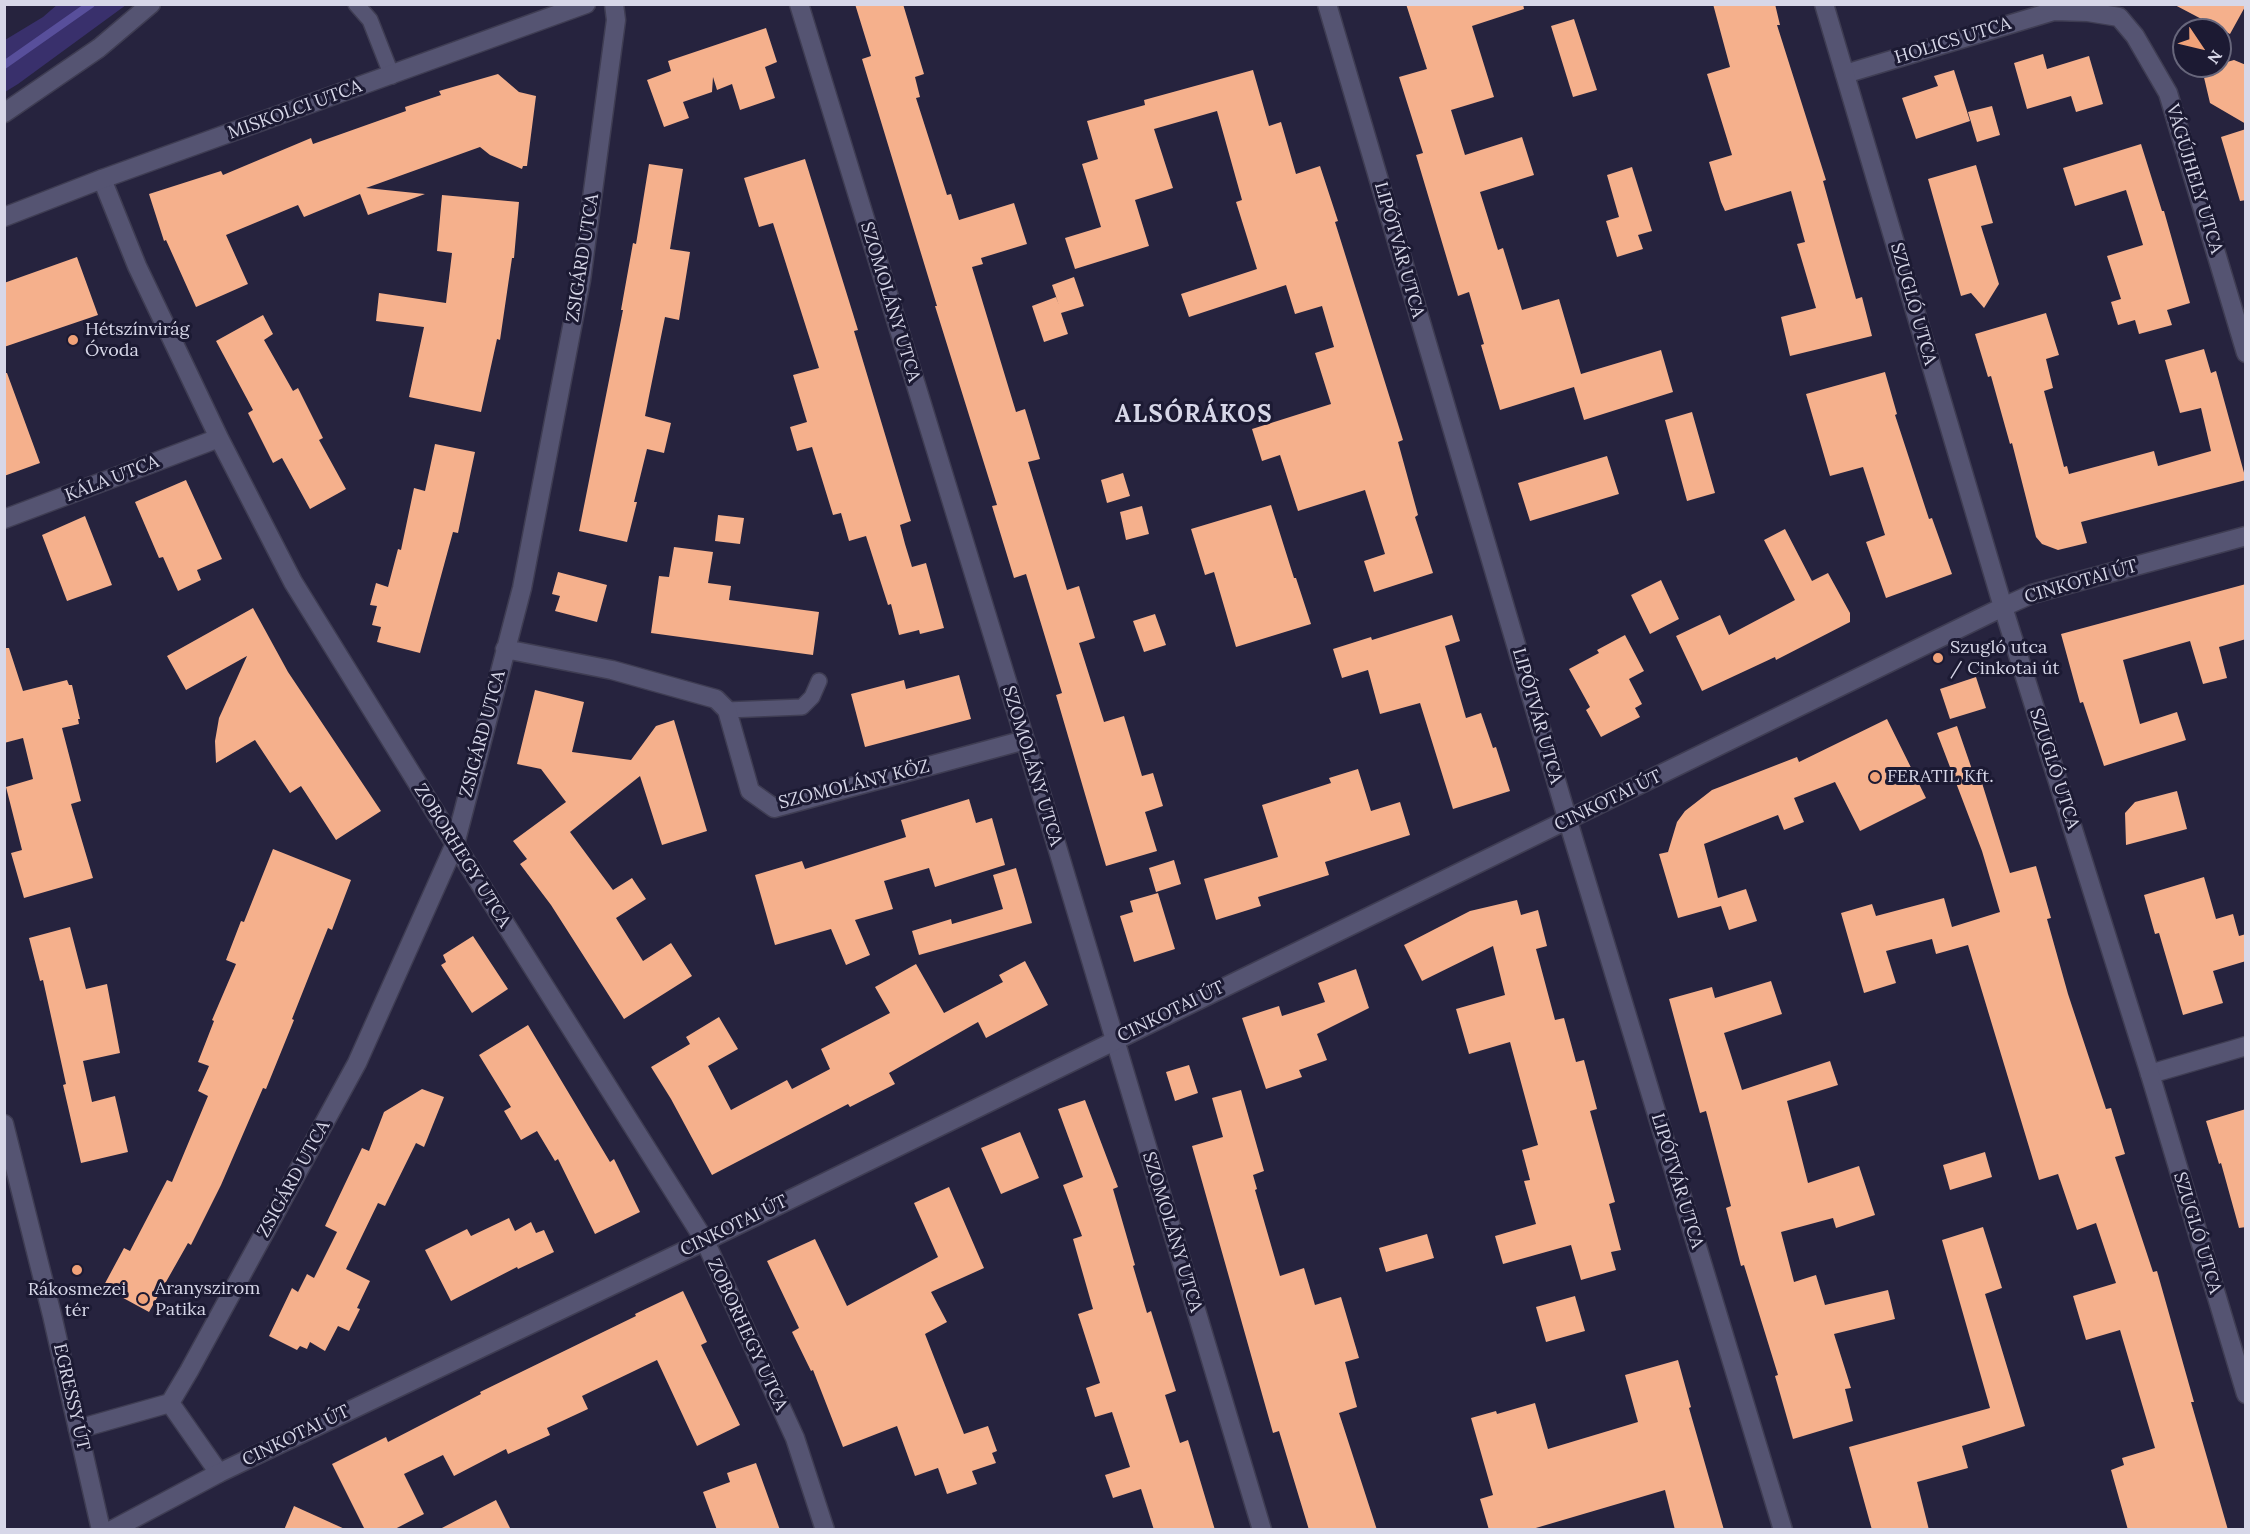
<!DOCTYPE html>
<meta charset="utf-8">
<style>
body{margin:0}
#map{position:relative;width:2250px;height:1534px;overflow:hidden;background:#26233e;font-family:Lora,serif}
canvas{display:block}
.frame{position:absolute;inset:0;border:6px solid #d7d7e8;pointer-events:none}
.north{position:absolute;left:2172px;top:18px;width:60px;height:60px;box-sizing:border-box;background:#1c1a33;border:2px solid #67667b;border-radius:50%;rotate:125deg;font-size:16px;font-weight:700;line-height:24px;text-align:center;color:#d7d7e8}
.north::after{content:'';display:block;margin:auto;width:21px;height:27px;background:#f0a279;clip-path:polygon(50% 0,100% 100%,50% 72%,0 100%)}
</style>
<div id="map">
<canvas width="2250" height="1534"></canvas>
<div class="frame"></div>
<div class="north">N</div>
</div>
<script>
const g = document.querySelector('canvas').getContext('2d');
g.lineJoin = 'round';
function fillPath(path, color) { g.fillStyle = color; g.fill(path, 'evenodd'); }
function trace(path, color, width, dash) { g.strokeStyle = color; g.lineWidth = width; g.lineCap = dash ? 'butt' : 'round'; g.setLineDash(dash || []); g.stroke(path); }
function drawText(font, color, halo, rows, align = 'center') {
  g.font = font + ' Lora,serif'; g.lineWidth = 6; g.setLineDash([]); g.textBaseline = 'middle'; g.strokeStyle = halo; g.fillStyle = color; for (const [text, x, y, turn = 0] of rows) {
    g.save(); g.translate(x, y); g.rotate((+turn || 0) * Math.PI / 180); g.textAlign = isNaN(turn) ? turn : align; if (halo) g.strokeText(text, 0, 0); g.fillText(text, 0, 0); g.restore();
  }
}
fillPath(new Path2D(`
 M58,4L126,5L18,84L5,92V40L43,17Z`), '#39306c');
trace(new Path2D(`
 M4,65L91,4`), '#584f9b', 8);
fillPath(new Path2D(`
 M855,4H903L924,74L915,77L920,97L916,98L947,195L951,194L959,220L1014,203L1027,244L981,258L983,264L972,267L1016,412L1025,409L1040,459L1028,462L1067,590L1079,586L1095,638L1079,643L1104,722L1124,716L1142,776L1153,773L1163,806L1145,812L1157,851L1106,866L1056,695L1062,693L1026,574L1014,578L992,506L997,505L935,306H937L862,59L871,56Z
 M1406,4H1523L1524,9L1472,26L1494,97L1451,110L1465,155L1522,137L1534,175L1480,192L1498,250L1503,248L1522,310L1559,299L1581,374L1661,350L1673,392L1584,420L1574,387L1500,410L1481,345L1484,344L1469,292L1458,296L1416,155L1423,153L1399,77L1427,69Z
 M1713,4H1775L1780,25H1777L1826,180L1823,181L1856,299L1862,297L1872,336L1790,356L1781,317L1816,308L1797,244L1805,242L1791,191L1725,211L1721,202L1709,162L1732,155L1707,74L1730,67Z
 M2173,4H2246V5L2230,34Z
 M1574,19L1597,90L1573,97L1551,26Z
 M766,28L777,62L765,67L775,98L740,110L732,84L717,90L713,77L712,92L683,102L689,118L664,127L647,80L671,71L668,61Z
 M2043,54L2047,69L2089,56L2103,104L2076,112L2071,96L2027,109L2014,63Z
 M2234,60L2246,65V124L2210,103L2202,69L2220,66V64Z
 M1253,70L1269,126L1281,122L1296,174L1320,166L1338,221L1335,222L1403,440L1398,442L1418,515L1415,517L1433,573L1374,592L1364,561L1385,554L1365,490L1298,511L1280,455L1262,461L1252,429L1331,404L1315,353L1334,347L1322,306L1295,314L1286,285L1189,317L1181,294L1257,269L1236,202L1242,200L1217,111L1154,129L1173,188L1135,200L1149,246L1075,269L1065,238L1101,227L1082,164L1098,159L1087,121L1145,105L1144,100Z
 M1954,70L1970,121L1916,139L1902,98L1938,86L1934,76Z
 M498,74L519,92L536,96L527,166H523L522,169L490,155L480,147L366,188L425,194L368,215L360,194L304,217L298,205L226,235L248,284L196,307L166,240L164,241L149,194L221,171L223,175L311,138L313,144L406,111L405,107L441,95L439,91Z
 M1992,106L2000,135L1977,142L1968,112Z
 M2246,129V200L2240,201L2221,137Z
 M2141,144L2162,211H2164L2190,303L2167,310L2172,325L2139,334L2135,320L2118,325L2111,302L2121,299L2107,256L2143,245L2126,190L2075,206L2063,168Z
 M805,159L858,330L854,331L911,521L900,525L905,544L912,567L926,563L944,628L920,634L919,630L899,635L891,604L888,605L866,536L849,541L841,513L833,515L812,447L797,451L790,427L807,422L793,375L819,368L773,223L759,227L744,178Z
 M649,164L683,169L670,249L690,252L679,320L665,317L645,416L671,423L664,453L647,449L634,502H637L627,542L579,531L623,310H621L633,243L636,244Z
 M1976,165L1993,223L1981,226L1999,284L1984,308L1971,293L1961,296L1928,179Z
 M1632,167L1652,231L1638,235L1643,249L1617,257L1606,221L1619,217L1607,175Z
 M442,195L519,202L514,258H512L500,340L497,339L481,412L409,397L424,327L376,321L379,293L446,303L452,253L437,251Z
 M77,257L98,315L4,347V283Z
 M1074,277L1084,306L1061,313L1068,334L1044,342L1032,306L1056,297L1059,305L1052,285Z
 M2046,313L2059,355L2046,359L2053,388L2044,391L2064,467L2067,466L2069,474L2154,451L2158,466L2211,451L2201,408L2180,413L2165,360L2204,349L2211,373L2216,371L2246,480L2081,522L2087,543L2058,550L2042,544L2036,537L2012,443L2010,444L1991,376L1988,377L1975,334Z
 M263,315L273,334L264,340L293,391L298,388L323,438L319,440L346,489L310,509L282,458L273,463L248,413L253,410L216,341Z
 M1885,372L1897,414L1895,415L1929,519L1932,518L1952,574L1886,598L1866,542L1885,535L1863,467L1830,476L1806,394Z
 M4,373H7L40,463L4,476Z
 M1692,412L1715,493L1687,501L1665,420Z
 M435,444L475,452L458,533L453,532L420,653L377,642L381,627L372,625L377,606L370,605L376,583L388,587L398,549L401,550L414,488L425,491Z
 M1607,456L1619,494L1530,521L1518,483Z
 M1123,473L1130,496L1107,503L1101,480Z
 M186,480L222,559L197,570L201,580L178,591L163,557L159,558L135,502Z
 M1271,505L1294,578H1296L1311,624L1236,647L1214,572L1205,575L1191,529Z
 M1142,506L1149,534L1126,540L1120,512Z
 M718,515L744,518L740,544L715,541Z
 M85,516L112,585L67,601L42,535Z
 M1785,529L1812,581L1828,573L1850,613V622L1776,660L1775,657L1702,691L1676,636L1720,615L1729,635L1795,600L1764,540Z
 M674,547L713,552L708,583L731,586L729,600L819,612L813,655L651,633L659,576L669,577Z
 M558,572L607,585L597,622L555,611L560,596L552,594Z
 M1661,580L1679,619L1650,634L1631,595Z
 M2246,584V639L2219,647L2227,678L2203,684L2190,641L2123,660L2140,724L2177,712L2186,740L2104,766L2083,702L2080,703L2061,634Z
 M253,608L288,672L381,811L336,840L301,786L290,793L255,740L216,763L215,741L219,718L247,656L186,690L167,656Z
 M1155,614L1166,645L1144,652L1133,621Z
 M1452,615L1460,641L1445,646L1466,718L1481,713L1493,748L1496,747L1510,791L1453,809L1420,703L1380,714L1368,670L1342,678L1333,649L1371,637L1372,640Z
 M1625,635L1644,671L1629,679L1642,704L1635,708L1640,717L1601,737L1586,710L1590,707L1569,669L1599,653L1597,650Z
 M4,648H9L23,691L67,680L69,685H72L80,719H78L79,724L62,728L81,801L71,804L93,878L24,898L11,853L22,850L6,787L33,779L23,738L4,743Z
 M959,675L971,719L865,747L851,694L904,680L906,689Z
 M1976,677L1986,708L1950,719L1940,689Z
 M535,690L584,702L572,752L631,760L656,726L674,720L707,831L662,845L640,776L570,832L613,890L632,878L646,899L616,918L643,961L671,943L692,976L624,1019L551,905L520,864L527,859L513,841L566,802L541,769L517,764Z
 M1887,719L1926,798L1860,831L1835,782L1794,798L1804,822L1784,830L1778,815L1704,844L1718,898L1746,889L1757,921L1729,930L1721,906L1678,918L1659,854L1668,852L1677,822L1685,811L1712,790L1797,757L1799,762Z
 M1957,726L1977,784L1982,783L2010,873L2036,866L2051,918L2047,919L2068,994L2106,1109L2111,1108L2125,1154L2115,1157L2153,1272L2157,1271L2194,1402H2191L2228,1530H2128L2111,1470L2124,1465L2122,1458L2155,1448L2120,1330L2086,1340L2073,1296L2116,1283L2096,1223L2077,1230L2058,1174L2039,1180L1968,945L1936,954L1932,939L1886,951L1896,983L1864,993L1841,913L1872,904L1876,916L1944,898L1952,927L2000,912L1982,851L1937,733Z
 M1358,769L1371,811L1400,802L1410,835L1325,862L1329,875L1258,897L1261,906L1216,920L1204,879L1278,857L1262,805L1331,783L1329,778Z
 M2177,791L2187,829L2126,845L2125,813L2135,802Z
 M969,799L976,823L992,818L1005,865L935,887L929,868L884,881L893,909L855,920L870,955L846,965L831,929L775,945L755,875L802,861L805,869L906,837L901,820Z
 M273,849L351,880L332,930L328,928L292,1019L294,1020L266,1089L263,1088L221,1185L191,1245L188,1243L149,1312L103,1287L124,1248L130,1251L167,1180L172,1182L208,1096L198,1091L209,1066L198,1062L214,1021L212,1020L236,964L226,960L241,921L244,922Z
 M1174,860L1181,884L1156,892L1149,868Z
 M1016,868L1032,923L919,955L912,931L951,919L952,924L1003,909L993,875Z
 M2204,877L2216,919L2233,914L2239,936L2246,934V961L2213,971L2223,1003L2183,1015L2159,933L2155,934L2144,895Z
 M1158,893L1175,949L1134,962L1120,916L1133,912L1130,901Z
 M1517,900L1521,915L1538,910L1547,946L1536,949L1555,1020L1564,1018L1576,1062L1584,1060L1597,1109L1590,1111L1615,1202L1609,1204L1621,1250L1611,1252L1616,1270L1581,1280L1571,1245L1503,1264L1495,1236L1536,1224L1524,1181L1530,1180L1522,1150L1538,1145L1510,1042L1469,1054L1456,1009L1505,995L1493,946L1422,981L1404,945L1470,911Z
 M70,927L86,989L107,984L120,1053L83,1061L92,1102L115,1096L128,1152L81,1163L63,1085L66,1084L43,980L40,981L29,938Z
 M473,936L508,989L472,1013L441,965L446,962L443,955Z
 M1025,961L1048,1005L986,1038L978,1022L889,1073L895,1084L850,1107L848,1104L712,1175L671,1099L651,1067L690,1044L686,1037L719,1017L738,1049L708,1066L731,1110L787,1080L792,1089L830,1069L821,1049L890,1013L875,987L916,964L944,1013L1003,982L999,975Z
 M1356,969L1369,1008L1317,1034L1327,1060L1299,1070L1302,1077L1266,1089L1242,1018L1279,1006L1282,1016L1325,1002L1318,983Z
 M1771,981L1782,1014L1724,1033L1742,1090L1830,1061L1838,1085L1787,1101L1808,1183L1859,1166L1875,1215L1836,1228L1833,1218L1781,1232L1794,1282L1816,1275L1825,1305L1888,1290L1895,1319L1834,1334L1851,1388L1845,1389L1853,1421L1793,1439L1775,1376L1778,1375L1744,1265L1741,1266L1726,1208L1731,1206L1706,1111L1700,1113L1669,999L1712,987L1715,998Z
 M528,1025L610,1162L614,1159L640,1212L595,1234L558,1159L555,1161L537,1131L521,1140L504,1111L511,1107L479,1055Z
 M1189,1065L1198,1093L1175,1101L1166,1072Z
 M422,1089L444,1097L424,1147L416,1143L385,1206L378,1203L346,1269L370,1281L357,1308L360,1309L349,1331L338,1326L325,1351L310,1342L307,1349L300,1346L297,1350L269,1336L292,1288L298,1292L307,1274L314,1278L337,1232L325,1226L362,1148L369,1151L384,1112Z
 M1241,1090L1264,1171L1253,1175L1257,1189L1255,1190L1280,1276L1304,1268L1315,1305L1341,1297L1359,1358L1345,1362L1357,1407L1339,1413L1377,1530H1309L1279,1431L1273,1433L1192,1146L1223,1137L1212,1098Z
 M1085,1100L1118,1187L1113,1189L1135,1265L1133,1266L1147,1313L1151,1311L1176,1391L1165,1395L1180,1443L1188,1440L1215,1530H1154L1141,1489L1113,1498L1105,1475L1130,1467L1112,1412L1095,1417L1086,1388L1100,1383L1078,1314L1093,1309L1073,1239L1082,1236L1063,1185L1083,1177L1058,1109Z
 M2246,1109V1227L2239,1228L2221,1163L2219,1164L2206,1121Z
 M1020,1132L1039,1178L1001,1194L981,1148Z
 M1985,1152L1992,1177L1950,1190L1943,1165Z
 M949,1187L984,1268L931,1292L947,1322L925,1334L964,1434L988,1426L997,1451L992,1453L996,1463L972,1471L977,1484L947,1494L938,1468L915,1476L897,1426L843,1447L813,1370L811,1371L792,1332L799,1328L767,1261L815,1239L847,1306L938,1257L914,1203Z
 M509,1218L515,1231L531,1222L536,1233L544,1230L554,1252L518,1269L517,1267L451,1301L425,1250L467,1229L471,1236Z
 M1983,1227L2002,1288L1985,1294L2025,1426L1962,1446L1968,1468L1917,1482L1929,1530H1872L1849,1447L1990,1408L1942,1240Z
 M1427,1234L1434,1258L1386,1272L1379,1248Z
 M683,1291L707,1342L701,1345L740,1425L697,1446L657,1360L582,1396L588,1409L547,1428L550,1435L508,1454L506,1449L454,1476L443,1455L404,1474L424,1514L393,1530H365L332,1464L386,1437L388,1442L481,1394L480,1392L636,1316L635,1314Z
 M1575,1296L1585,1331L1546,1342L1536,1307Z
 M1678,1360L1691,1407L1689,1408L1724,1530H1675L1665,1490L1529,1530H1489L1480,1499L1493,1495L1471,1418L1496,1411L1497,1414L1535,1403L1548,1449L1638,1422L1625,1375Z
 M756,1463L780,1530H717L703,1492L730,1482L727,1473Z
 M496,1500L511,1530H438Z
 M294,1506L347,1530H284Z`), '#f5b08c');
const service = new Path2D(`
 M356,4L370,20L392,76
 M727,710L802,707L812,697L819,681`);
const pedestrian = new Path2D(`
 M4,113L99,48L151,4`);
const minor = new Path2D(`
 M799,4L1025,740L1262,1530
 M1327,4L1568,821L1783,1530
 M2119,17L2135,36L2168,93L2246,353
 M1845,74L2054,11L2088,12L2119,17
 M102,179L137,266L219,438L293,582L455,844L705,1241L795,1438L825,1530
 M4,519L219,438
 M505,649L612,670L716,699L727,710L750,791L774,808L1025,740
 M2150,1074L2246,1046
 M170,1403L189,1371L357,1063L455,844L522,588L581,280L616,20L614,4
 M78,1429L170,1403L219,1473`);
const tertiary = new Path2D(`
 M1824,4L2003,607L2150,1074L2246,1394
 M4,217L102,179L586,4
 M4,1124L52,1315L101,1530
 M112,1530L219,1473L705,1241L2003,607L2032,594L2246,536`);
trace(service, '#3f3d53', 18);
trace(pedestrian, '#3f3d53', 21);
trace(minor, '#3f3d53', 21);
trace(tertiary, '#3f3d53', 21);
trace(service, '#555472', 15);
trace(pedestrian, '#555472', 18);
trace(minor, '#555472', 18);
trace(tertiary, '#555472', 18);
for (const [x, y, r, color] of [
 [73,340,6,"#f0a279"],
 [1938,658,6,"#f0a279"],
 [1875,777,6,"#f0a279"],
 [77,1270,6,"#f0a279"],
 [143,1299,6,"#f0a279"]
]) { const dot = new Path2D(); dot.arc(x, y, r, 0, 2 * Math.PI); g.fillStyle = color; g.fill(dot); trace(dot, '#1c1a33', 2); }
drawText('18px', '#d7d7e8', '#1c1a33', [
 ["HOLICS UTCA",1953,41,-17],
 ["MISKOLCI UTCA",295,110,-20],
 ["VÁGÚJHELY UTCA",2194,179,73],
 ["LIPÓTVÁR UTCA",1399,250,74],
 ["ZSIGÁRD UTCA",583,258,-81],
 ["SZOMOLÁNY UTCA",890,302,73],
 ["SZUGLÓ UTCA",1913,304,74],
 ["KÁLA UTCA",112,479,-21],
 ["CINKOTAI ÚT",2081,582,-16],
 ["LIPÓTVÁR UTCA",1537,716,74],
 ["ZSIGÁRD UTCA",483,734,-75],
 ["SZOMOLÁNY UTCA",1032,766,73],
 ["SZUGLÓ UTCA",2054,769,72],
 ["SZOMOLÁNY KÖZ",854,785,-14],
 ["CINKOTAI ÚT",1608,801,-26],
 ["ZOBORHEGY UTCA",462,856,58],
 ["CINKOTAI ÚT",1171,1012,-26],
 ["ZSIGÁRD UTCA",294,1179,-61],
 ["LIPÓTVÁR UTCA",1677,1181,73],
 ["CINKOTAI ÚT",734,1226,-26],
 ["SZOMOLÁNY UTCA",1172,1232,73],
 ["SZUGLÓ UTCA",2197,1233,73],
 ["ZOBORHEGY UTCA",747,1335,65],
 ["EGRESSY ÚT",71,1397,77],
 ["CINKOTAI ÚT",296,1436,-26]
]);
drawText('18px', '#d7d7e8', '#1c1a33', [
 ["Hétszínvirág",85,330],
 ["Óvoda",85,351],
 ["Szugló utca",1950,648],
 ["/ Cinkotai út",1950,669],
 ["FERATIL Kft.",1887,777],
 ["Aranyszirom",155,1289],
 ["Patika",155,1310],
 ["Rákosmezei",77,1290,"center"],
 ["tér",77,1311,"center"]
], 'left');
g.letterSpacing = '1.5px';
drawText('bold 24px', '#d7d7e8', '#1c1a33', [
 ["ALSÓRÁKOS",1194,415]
]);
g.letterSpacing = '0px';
</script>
